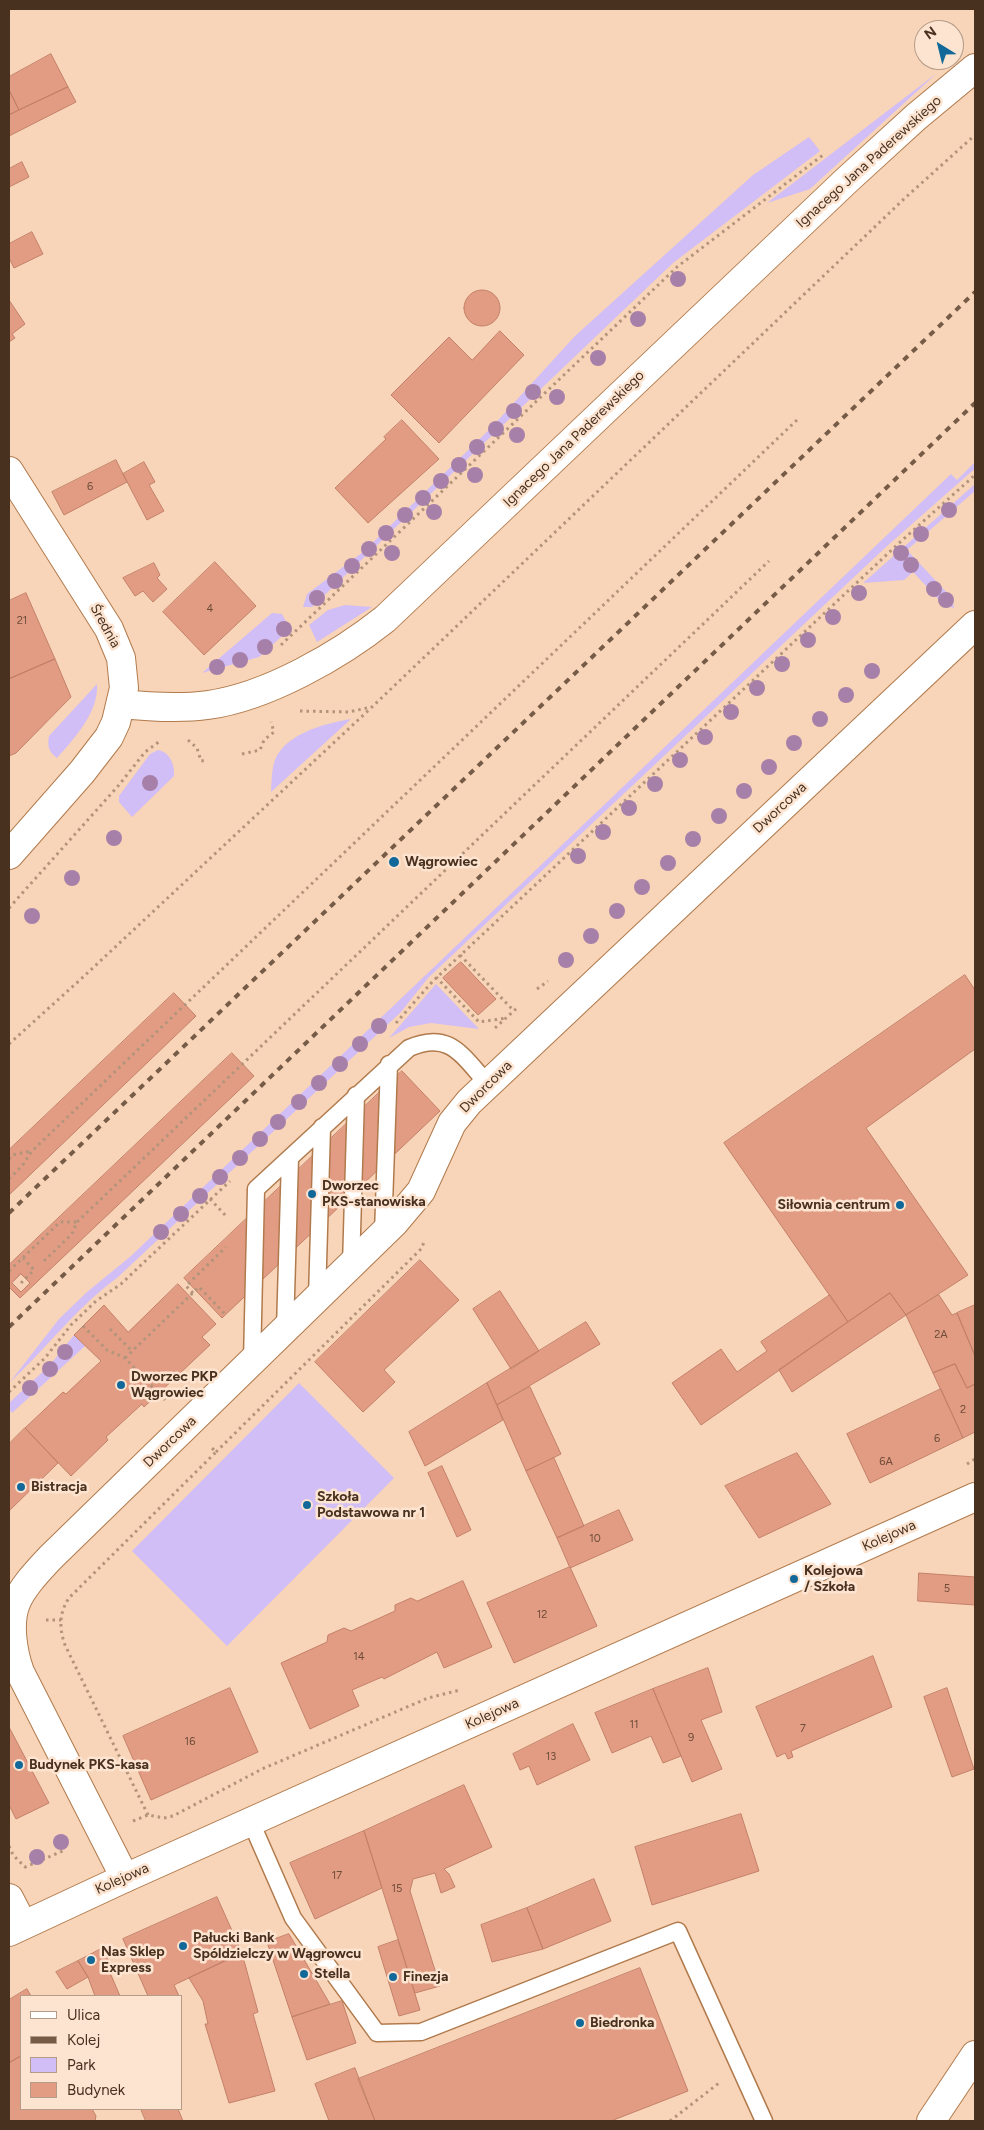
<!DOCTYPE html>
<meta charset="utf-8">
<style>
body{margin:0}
#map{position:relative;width:984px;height:2130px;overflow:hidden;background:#f8d4b8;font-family:Figtree,sans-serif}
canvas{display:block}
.frame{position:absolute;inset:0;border:10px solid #48311e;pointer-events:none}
.legend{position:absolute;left:20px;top:1995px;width:162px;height:115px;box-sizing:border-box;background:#fce4d1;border:1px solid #b49c89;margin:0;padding:6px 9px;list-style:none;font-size:15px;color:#48311e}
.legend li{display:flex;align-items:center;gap:10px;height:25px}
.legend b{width:25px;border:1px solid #b49c89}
.north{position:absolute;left:914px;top:20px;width:50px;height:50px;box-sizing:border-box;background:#fce4d1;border:1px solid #b49c89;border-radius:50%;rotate:324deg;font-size:14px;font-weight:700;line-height:20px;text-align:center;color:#48311e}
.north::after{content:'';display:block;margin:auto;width:18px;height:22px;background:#126999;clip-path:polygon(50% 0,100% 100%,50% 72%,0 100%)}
</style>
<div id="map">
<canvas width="984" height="2130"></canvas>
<div class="frame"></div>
<ul class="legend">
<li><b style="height:6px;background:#fff"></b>Ulica</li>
<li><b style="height:6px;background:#765c47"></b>Kolej</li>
<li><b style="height:14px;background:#d1bef6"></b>Park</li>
<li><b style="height:14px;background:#e29c84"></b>Budynek</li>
</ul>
<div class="north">N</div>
</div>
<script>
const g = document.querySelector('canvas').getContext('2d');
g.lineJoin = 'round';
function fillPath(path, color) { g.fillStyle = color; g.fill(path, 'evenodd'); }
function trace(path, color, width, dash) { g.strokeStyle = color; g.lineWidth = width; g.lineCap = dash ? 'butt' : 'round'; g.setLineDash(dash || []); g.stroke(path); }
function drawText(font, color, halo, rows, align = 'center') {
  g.font = font + ' Figtree,sans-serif'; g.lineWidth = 5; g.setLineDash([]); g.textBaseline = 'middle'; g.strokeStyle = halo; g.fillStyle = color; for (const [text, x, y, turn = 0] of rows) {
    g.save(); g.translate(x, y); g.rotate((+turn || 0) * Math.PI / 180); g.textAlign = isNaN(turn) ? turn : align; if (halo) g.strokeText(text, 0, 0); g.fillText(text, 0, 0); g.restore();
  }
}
fillPath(new Path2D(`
 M937,73L810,189L767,203Z
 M809,137L820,151L673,263L312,607H303L307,594L363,552L491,428L575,336L753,175Z
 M975,462V469L971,472L886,547L428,978L401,1012L118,1277C76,1308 48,1347 10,1382L59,1319L87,1292L131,1256L951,474L957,480Z
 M975,484V491L907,550L952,598L954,608L944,605L913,572L904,580L863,583Z
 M345,605L372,607L317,642L309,625L328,610Z
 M272,613L282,614L290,629L259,657L202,673Z
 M97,684C99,712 74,739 57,758C49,752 47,746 49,736Z
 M351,719L271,792C272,778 271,762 280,751C295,731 328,723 351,719Z
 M158,750C170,752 175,765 174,776L132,817L119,802V796L150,754Z
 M436,984L479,1029L431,1023L409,1027L389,1038Z
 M74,1335L85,1346L12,1413L9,1409V1403L50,1365Z
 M299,1383L394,1478L227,1646L132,1551Z`), '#d1bef6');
const building = new Path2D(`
 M51,54L68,87L19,110L9,90V77Z
 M68,87L76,102L9,136V115Z
 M9,90L19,110L9,115Z
 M22,162L29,177L9,187V169Z
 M32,232L43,254L14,268L9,258V244Z
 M464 308a18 18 0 1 1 36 0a18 18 0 1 1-36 0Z
 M9,300L25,324L12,334L15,338L9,342Z
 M500,331L524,355L439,443L391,395L449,337L472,360Z
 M402,420L439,459L368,523L335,488L386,439L384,437Z
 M116,460L127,482L64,515L52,492Z
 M144,462L155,482L149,485L164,511L147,520L123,474Z
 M215,562L256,606L204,655L163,612Z
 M154,563L160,575L157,578L167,589L153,602L143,591L135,596L123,578Z
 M26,593L55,659L9,679V601Z
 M55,659L71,697L16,753L9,756V679Z
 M461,962L496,999L478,1015L443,978Z
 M965,975L975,990V1049L866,1128L968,1275L906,1315L890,1293L848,1322L724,1143Z
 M174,993L196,1016L9,1195V1150Z
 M232,1053L254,1076L20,1298L9,1287V1265Z
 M402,1071L440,1111L222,1318L184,1278Z
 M420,1260L459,1300L384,1370L395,1382L363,1412L315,1362Z
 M21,1274L30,1283L21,1292L12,1283Z
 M178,1284L216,1324L202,1337L210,1345L144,1407L142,1404L106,1437L108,1440L71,1476L25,1428L63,1392L66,1394L101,1361L74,1335L104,1305L128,1332Z
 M500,1291L539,1351L511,1369L473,1309Z
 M890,1293L906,1315L792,1392L779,1370Z
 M830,1295L848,1322L701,1425L672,1383L721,1349L737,1372L767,1351L761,1342Z
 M939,1295L952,1315L957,1313L975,1356V1384L967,1388L955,1364L933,1373L906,1315Z
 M975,1305V1356L957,1313Z
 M586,1322L600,1344L497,1405L487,1383Z
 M955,1364L967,1388L975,1384V1432L963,1438L933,1373Z
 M487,1383L503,1420L425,1466L409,1432Z
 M530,1387L561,1454L526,1471L497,1405Z
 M941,1389L963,1438L870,1483L847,1434Z
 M25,1428L58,1463L9,1511V1444Z
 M797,1453L831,1504L759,1538L725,1486Z
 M554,1458L584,1526L557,1538L526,1471Z
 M442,1466L471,1530L457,1537L428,1473Z
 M619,1510L633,1540L570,1568L557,1538Z
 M570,1567L597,1626L514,1663L487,1603Z
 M919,1573L975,1577V1605L918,1601Z
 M463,1581L492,1647L444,1668L437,1652L384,1679L382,1677L352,1690L359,1706L310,1729L281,1663L327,1642L328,1635L344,1628L351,1631L395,1611V1605L411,1598L417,1601Z
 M873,1656L892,1707L791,1751L793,1757L788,1759L785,1753L777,1757L756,1707Z
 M708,1668L722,1712L701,1720L722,1769L692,1782L653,1689Z
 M230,1688L258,1752L151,1800L123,1736Z
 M947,1688L974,1769L952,1777L924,1697Z
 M653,1689L681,1756L663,1763L651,1736L612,1753L595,1713Z
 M573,1724L590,1760L537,1785L529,1766L520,1770L513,1754Z
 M9,1727L49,1803L16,1819L9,1805Z
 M464,1785L492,1847L444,1869L449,1874L455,1887L441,1893L435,1873L413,1879L410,1891L440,1986L415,1993L364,1831Z
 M741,1814L759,1871L652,1905L635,1847Z
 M364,1831L382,1888L315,1919L290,1863Z
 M594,1879L611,1921L543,1949L527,1908Z
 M217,1897L242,1953L174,1985L179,1996H148L123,1939Z
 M527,1908L543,1949L492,1962L481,1925Z
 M289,1934L330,2004L292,2017L267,1942Z
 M398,1940L420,2010L399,2016L378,1947Z
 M103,1948L111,1966L108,1968L120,1996H95L88,1977L78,1961Z
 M242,1953L258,2012L253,2014L275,2091L229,2103L205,2024H208L203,2001L189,1978Z
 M78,1961L88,1977L67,1989L56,1972Z
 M640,1968L688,2091L611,2121H375L358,2079Z
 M27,1989L31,1996H21V2056L9,2063V2000Z
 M342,2001L356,2043L307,2060L292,2017Z
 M21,2056V2109H92L96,2116L95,2121H9V2063Z
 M355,2068L375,2121H329L315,2084Z
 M141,2109H178L183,2121H146Z`);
fillPath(building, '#e29c84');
trace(building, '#c38068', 1);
const lane = new Path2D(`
 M383,1233L389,1064
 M351,1266L356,1095
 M317,1298L322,1127
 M285,1330L290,1158
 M252,1362L256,1189L409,1048C450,1030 462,1056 488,1084
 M251,1822L293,1918L377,2033L421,2032L678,1931L764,2121`);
const street = new Path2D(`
 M9,471L109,629L121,658L124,688L116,722L109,737L82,772L9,855
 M121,704C150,707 179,709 208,705C267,697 340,655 385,619L847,180L916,117L975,68
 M125,1878L20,1672C13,1653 8,1623 16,1603C23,1586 39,1570 51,1557L394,1223L421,1191L452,1123L469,1102L975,625
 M9,1898L23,1925`);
const secondary = new Path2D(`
 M9,1932L125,1878L975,1497
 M931,2121L975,2055`);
trace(lane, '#b07a4c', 19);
trace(street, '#b07a4c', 30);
trace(secondary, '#b07a4c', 30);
trace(new Path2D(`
 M281,645L677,267L823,155
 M300,711L349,712L371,707
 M188,740L197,748L201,761L207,760
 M242,754L260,750L264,740L274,732L271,722
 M9,908L119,785L145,752L160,741
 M460,955L514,1011
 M436,977L479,1022L507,1018
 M537,989L548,981
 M396,1023L433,981L898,544L975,475
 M495,1028L517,1008
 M9,1044L81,979L372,707L905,198L975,135
 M9,1159L12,1155L31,1151
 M9,1179L22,1166L32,1151L798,419
 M210,1199L227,1217
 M44,1261L72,1234L77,1222L769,561
 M9,1271L60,1222H77
 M21,1283L34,1270L23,1258
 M193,1293L186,1286L226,1247
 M83,1326L107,1350L125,1358L165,1400
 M110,1329L132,1351
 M125,1358L199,1287L225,1314
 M9,1392L45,1358L71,1325L96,1301L121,1284L230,1181
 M216,1452L421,1249L425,1240
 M967,1464L975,1459
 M46,1620H61
 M148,1815L65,1645C59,1628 59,1613 69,1598L216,1452L211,1447
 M133,1821L148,1815L164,1818L173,1816L262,1769L428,1698L460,1690
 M9,1846L13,1855L25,1867L63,1851L66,1836
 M670,2121L719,2083`), '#b2947b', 3, [2.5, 4]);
trace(lane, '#fff', 16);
trace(street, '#fff', 28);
trace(secondary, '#fff', 28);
trace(new Path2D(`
 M9,1213L975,292
 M9,1327L975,403`), '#765c47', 4, [6, 6]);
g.fillStyle = '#a780a9';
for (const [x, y] of [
 [678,279],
 [638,319],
 [598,358],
 [533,392],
 [557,397],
 [514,411],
 [496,429],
 [517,435],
 [477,447],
 [459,465],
 [475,475],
 [441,481],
 [423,498],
 [949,510],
 [434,512],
 [405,515],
 [386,533],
 [921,534],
 [369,549],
 [392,553],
 [901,553],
 [911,565],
 [352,566],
 [335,581],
 [934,589],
 [859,593],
 [317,598],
 [946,600],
 [833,617],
 [284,629],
 [808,640],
 [265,647],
 [240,660],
 [782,664],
 [217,667],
 [872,671],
 [757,688],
 [846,695],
 [731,712],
 [820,719],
 [705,737],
 [794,743],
 [680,760],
 [769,767],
 [150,783],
 [655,784],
 [744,791],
 [629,808],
 [719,816],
 [603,832],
 [114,838],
 [693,839],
 [578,856],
 [668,863],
 [72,878],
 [642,887],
 [617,911],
 [32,916],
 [591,936],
 [566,960],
 [379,1026],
 [360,1044],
 [340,1064],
 [319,1083],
 [299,1102],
 [278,1122],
 [260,1139],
 [240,1158],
 [220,1177],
 [200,1196],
 [181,1214],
 [161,1232],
 [65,1352],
 [50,1369],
 [30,1388],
 [61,1842],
 [37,1857]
]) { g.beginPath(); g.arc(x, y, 8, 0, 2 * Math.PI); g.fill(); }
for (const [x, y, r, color] of [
 [394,862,6,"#126999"],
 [312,1194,5,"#126999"],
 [900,1205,5,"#126999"],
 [121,1385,5,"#126999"],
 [21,1487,5,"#126999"],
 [307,1505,5,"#126999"],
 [794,1579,5,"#126999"],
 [19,1765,5,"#126999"],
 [183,1946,5,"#126999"],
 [91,1960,5,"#126999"],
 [304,1974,5,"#126999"],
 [393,1977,5,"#126999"],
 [580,2023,5,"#126999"]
]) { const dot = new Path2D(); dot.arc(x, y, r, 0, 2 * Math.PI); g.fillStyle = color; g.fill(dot); trace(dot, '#fce4d1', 2); }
drawText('11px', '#6e4c38', null, [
 ["6",90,487],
 ["4",210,609],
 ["21",22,621],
 ["2A",941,1335],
 ["2",963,1410],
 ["6",937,1439],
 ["6A",886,1462],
 ["10",595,1539],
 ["5",947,1589],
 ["12",542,1615],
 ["14",359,1657],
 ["11",634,1725],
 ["7",803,1729],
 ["9",691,1738],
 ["16",190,1742],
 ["13",551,1757],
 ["17",337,1876],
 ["15",397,1889]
]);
drawText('14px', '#48311e', '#fce4d1', [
 ["Ignacego Jana Paderewskiego",869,162,-42],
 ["Ignacego Jana Paderewskiego",574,439,-44],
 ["Średnia",105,626,61],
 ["Dworcowa",780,808,-43],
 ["Dworcowa",486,1087,-45],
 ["Dworcowa",170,1442,-44],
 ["Kolejowa",889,1536,-24],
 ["Kolejowa",492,1714,-24],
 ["Kolejowa",122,1879,-24]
]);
drawText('bold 14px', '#48311e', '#fce4d1', [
 ["Wągrowiec",405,862],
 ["Dworzec",322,1186],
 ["PKS-stanowiska",322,1202],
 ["Siłownia centrum",890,1205,"right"],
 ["Dworzec PKP",131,1377],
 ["Wągrowiec",131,1393],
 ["Bistracja",31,1487],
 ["Szkoła",317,1497],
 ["Podstawowa nr 1",317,1513],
 ["Kolejowa",804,1571],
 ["/ Szkoła",804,1587],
 ["Budynek PKS-kasa",29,1765],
 ["Pałucki Bank",193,1938],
 ["Spóldzielczy w Wągrowcu",193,1954],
 ["Nas Sklep",101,1952],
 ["Express",101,1968],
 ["Stella",314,1974],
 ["Finezja",403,1977],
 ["Biedronka",590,2023]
], 'left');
</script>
